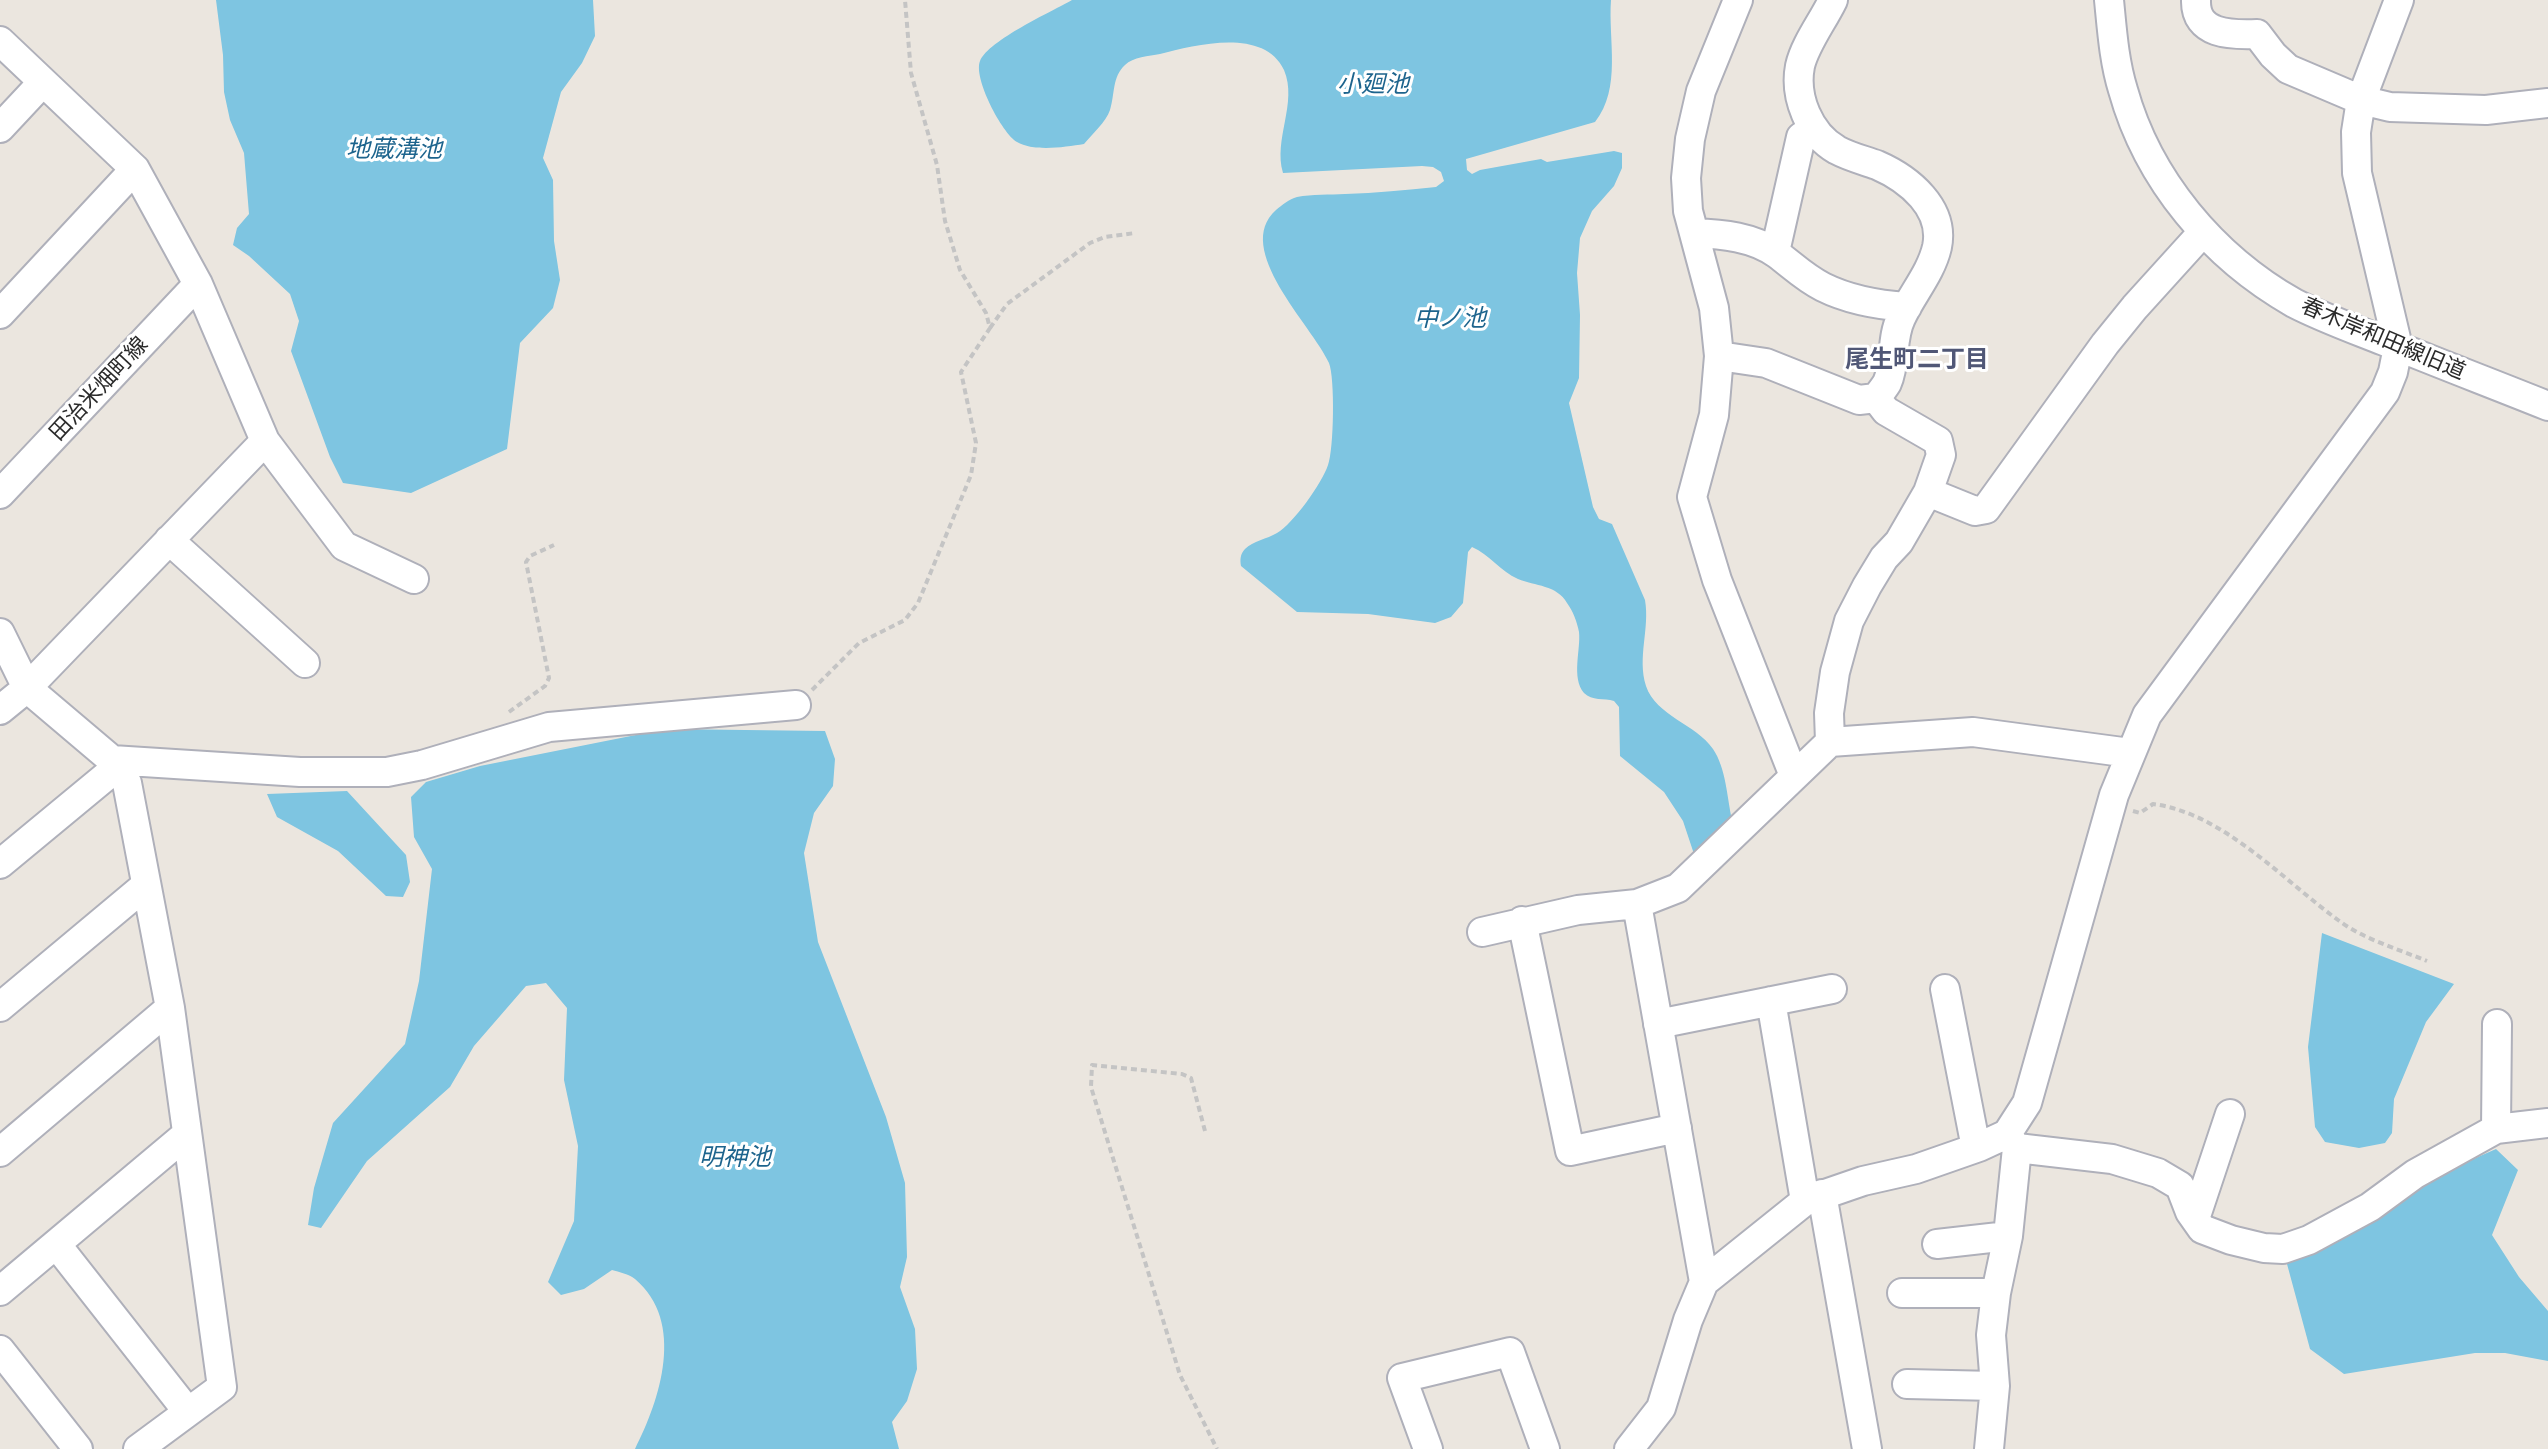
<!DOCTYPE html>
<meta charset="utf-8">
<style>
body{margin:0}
canvas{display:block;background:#ebe6df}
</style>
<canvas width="2548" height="1449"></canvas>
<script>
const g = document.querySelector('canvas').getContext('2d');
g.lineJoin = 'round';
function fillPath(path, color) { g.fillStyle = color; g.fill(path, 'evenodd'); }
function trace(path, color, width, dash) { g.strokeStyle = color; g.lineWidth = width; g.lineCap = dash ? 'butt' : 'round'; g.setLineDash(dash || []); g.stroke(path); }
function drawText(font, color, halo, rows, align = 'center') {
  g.font = font + ' Raleway,"Noto Sans JP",sans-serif'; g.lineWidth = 6; g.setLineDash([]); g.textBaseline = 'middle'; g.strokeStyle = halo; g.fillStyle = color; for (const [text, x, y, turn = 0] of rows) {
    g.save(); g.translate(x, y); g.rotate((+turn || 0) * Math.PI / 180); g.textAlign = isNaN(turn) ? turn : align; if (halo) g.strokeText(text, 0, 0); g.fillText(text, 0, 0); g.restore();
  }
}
fillPath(new Path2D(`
 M216,0H593L595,36L582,63L561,92L543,158L553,180L554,241L560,280L553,308L520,343L507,449L411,493L343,483L330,457L291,351L299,321L290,294L249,256L233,245L237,228L249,214L244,153L230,120L224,92L223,55Z
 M1072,0H1611C1608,40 1622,88 1595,122L1466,159L1467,170L1472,174L1480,170L1541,159L1547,162L1614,151L1622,153V168L1614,186L1592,211L1580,238L1577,273L1580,315L1579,378L1569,403L1593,507L1599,519L1612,524L1645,600C1650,629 1637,657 1646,686C1656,716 1696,724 1713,749C1726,768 1727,797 1732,820L1694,854L1683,821L1664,792L1620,756L1619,707L1614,701C1604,698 1592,701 1584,693C1571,678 1581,649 1579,632C1577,622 1573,611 1567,603C1557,585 1535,586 1518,579C1500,571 1490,555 1472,547L1468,552L1463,603L1451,617L1435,623L1368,614L1297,612L1241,566C1240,560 1240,554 1245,549C1253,541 1267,539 1277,533C1293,524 1322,483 1328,465C1334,449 1335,378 1329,363C1312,325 1232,249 1276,210C1282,205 1289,199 1297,197C1312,194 1330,195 1345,194C1376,193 1406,190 1436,187L1444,181L1441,172L1433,167L1422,166L1283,173C1273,139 1298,103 1284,70C1264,27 1195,45 1160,54C1149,56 1133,57 1125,65C1112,77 1115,94 1110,110C1106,122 1092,134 1084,144C1065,147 1034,152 1017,142C1002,133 973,78 980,61C989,40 1051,12 1072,0Z
 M666,729L825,731L835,759L833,786L814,813L804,853L818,942L886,1117L905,1183L907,1257L900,1287L915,1329L917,1369L907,1401L892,1422L899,1449H635C660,1400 686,1322 635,1279C629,1274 619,1272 612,1270L584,1289L561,1295L548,1282L574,1221L578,1146L564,1080L567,1008L546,983L526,986L474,1046L450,1087L367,1161L321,1228L308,1225L314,1188L333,1123L405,1044L419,981L432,869L414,837L411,797L426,782L480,766Z
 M347,791L406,855L410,882L403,897L386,896L338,851L277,817L267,794Z
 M2322,933L2454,984L2426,1022L2394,1099L2392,1133L2385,1143L2359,1148L2325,1142L2315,1127L2308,1047Z
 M2496,1149L2518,1170L2492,1235L2519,1277L2548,1311V1361L2505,1353H2475L2344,1374L2310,1349L2287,1264L2446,1171Z`), '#7ec5e1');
const minor = new Path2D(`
 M1738,0L1701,91L1690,139L1686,178L1688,211L1714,308L1719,356L1714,415L1692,497L1717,580L1794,776
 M2109,0C2112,30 2114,61 2123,90C2148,180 2213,257 2294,303C2323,318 2354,329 2384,341C2438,363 2493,384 2548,406
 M2196,0C2195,35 2231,35 2257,34L2273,55L2288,69L2361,100L2390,107L2486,110L2548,103
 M0,41L135,169L198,284L265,441L27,688L0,710
 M0,128L43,82
 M1694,233C1722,234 1754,237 1777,254C1793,266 1805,278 1823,287C1849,300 1878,305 1907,307
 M1775,252L1801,137L1813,129
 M0,314L135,169
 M1719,356L1766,363L1859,400L1876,398C1880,393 1884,388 1887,383C1896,363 1891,338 1901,318C1912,294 1931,273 1937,247C1945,208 1909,179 1877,165C1863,160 1850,157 1837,150C1809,134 1794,97 1800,66C1805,44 1823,21 1833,0
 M265,441L344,546L414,579
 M1928,492L1975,511L1986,509L2105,344L2135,307L2203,232
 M0,494L198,284
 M169,540L305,663
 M0,633L27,688L112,760L127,783L170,1008L222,1387L138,1449
 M1830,742L1829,713L1835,672L1849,621L1867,586L1884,558L1899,542L1928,492L1941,455L1938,441L1886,411L1876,398
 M112,760L300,772H387L422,765L549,727L796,705
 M0,864L116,768
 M1637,904L1704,1282
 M1522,921L1570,1151L1677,1128
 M1482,932L1578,910L1637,904L1678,888L1830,742L1973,732L2130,753
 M1945,989L1976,1148
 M1771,1001L1805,1201
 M0,1007L146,885
 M1658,1024L1832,989
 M2496,1129L2497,1024
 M2017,1148L2112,1159L2158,1173L2180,1186L2190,1212L2202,1229L2231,1240L2264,1248L2283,1249L2309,1240L2370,1207L2415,1174L2496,1129L2548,1123
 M0,1152L170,1008
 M1822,1194L1867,1449
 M2195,1219L2230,1114
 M56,1244L188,1412
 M1937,1244L2008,1236
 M0,1291L187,1134
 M1902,1293H1996
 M0,1350L78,1449
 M1907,1384L1995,1386
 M1428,1449L1402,1378L1510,1352L1545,1449
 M1629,1449L1661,1408L1688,1320L1704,1282L1805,1201L1863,1181L1916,1169L1979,1147L2007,1134L2027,1103L2114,795L2147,715L2385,392L2393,372L2398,347L2357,173L2356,132L2361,100L2399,0
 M1989,1449L1995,1386L1991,1335L1996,1293L2008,1236L2017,1148L2007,1135`);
trace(minor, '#afb0ba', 32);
trace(new Path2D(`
 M990,328L1007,304L1090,243L1105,237L1135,233
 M812,690L859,643L905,620L918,603L971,475L976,443L961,372L990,328L986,313L960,270L945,221L937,165L911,73L905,0
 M509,712L545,686L549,678L526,562L530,556L554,545
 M2133,811L2140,813L2153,804C2223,813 2283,880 2338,920C2363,939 2398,949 2427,961
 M1205,1131L1191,1078L1182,1074L1092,1065L1091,1087L1180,1375L1217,1449`), '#c4c4c4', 4, [6, 4]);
trace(minor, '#fff', 28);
drawText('22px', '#2b2b2b', '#fff', [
 ["春木岸和田線旧道",2383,339,23],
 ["田治米畑町線",99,389,-47]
]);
drawText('italic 24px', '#1d648d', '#fff', [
 ["小廻池",1373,85],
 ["地蔵溝池",394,150],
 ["中ノ池",1450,319],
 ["明神池",735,1158]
]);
drawText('bold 24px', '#505776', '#fff', [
 ["尾生町二丁目",1917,360]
]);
</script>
